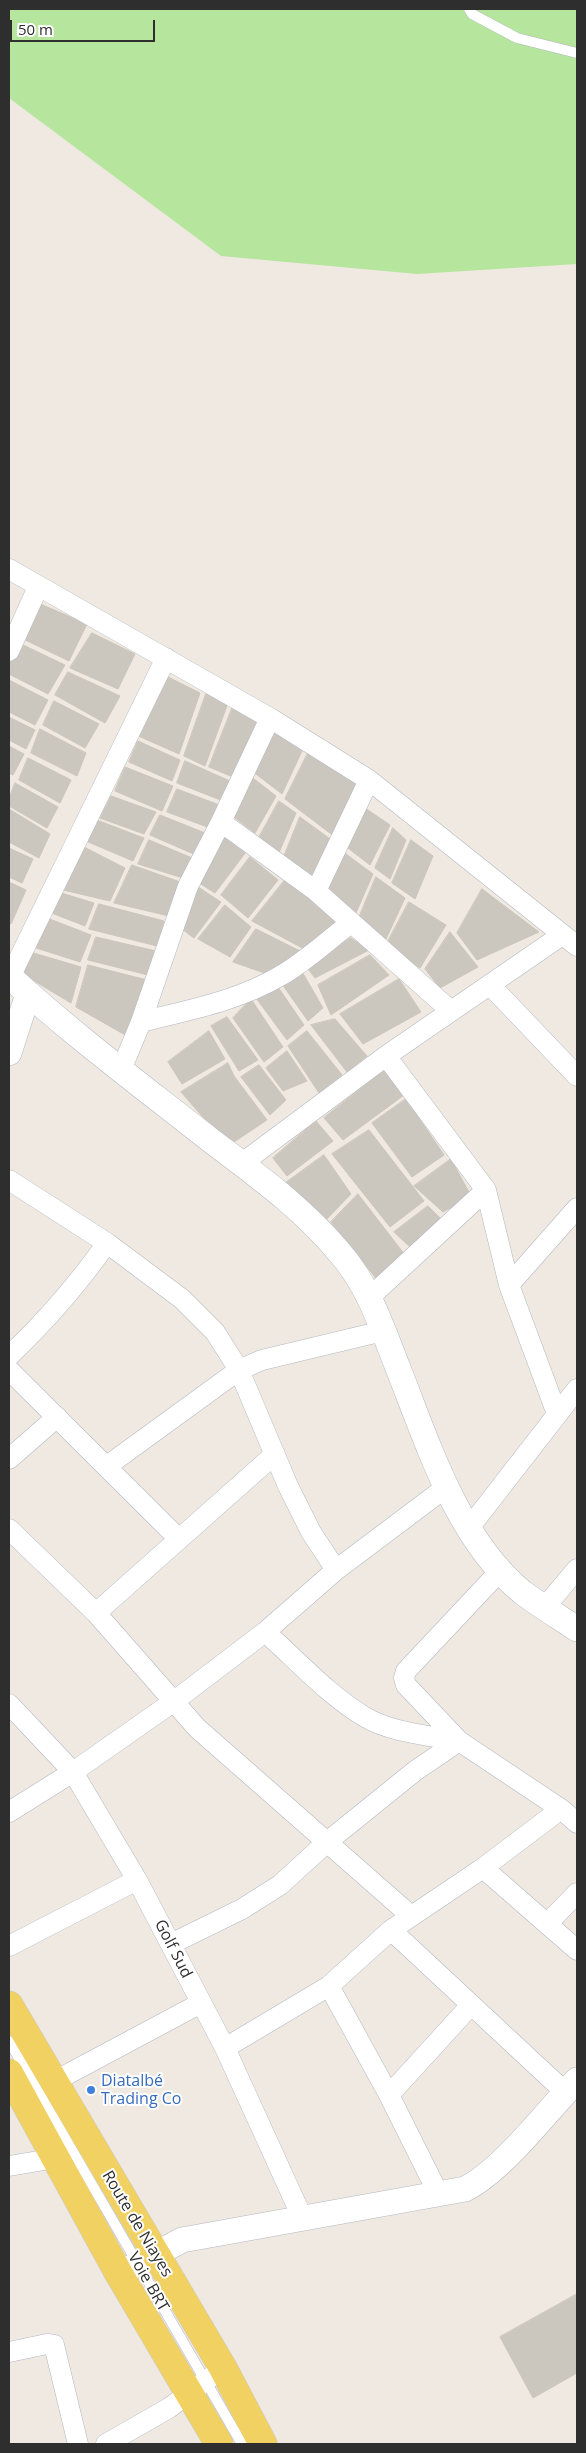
<!DOCTYPE html>
<meta charset="utf-8">
<style>
body{margin:0}
#map{position:relative;width:586px;height:2453px;overflow:hidden;background:#efe9e1;font-family:"Open Sans",sans-serif}
canvas{display:block}
.frame{position:absolute;inset:0;border:10px solid #2e2e2e;pointer-events:none}
.scale{position:absolute;left:10px;top:20px;width:145px;height:22px;box-sizing:border-box;border:2px solid #2e2e2e;border-top:0;padding-left:6px;font-size:15px;line-height:18px;white-space:nowrap;color:#2e2e2e;-webkit-text-stroke:4px #fff;paint-order:stroke}
</style>
<div id="map">
<canvas width="586" height="2453"></canvas>
<div class="frame"></div>
<div class="scale">50 m</div>
</div>
<script>
const g = document.querySelector('canvas').getContext('2d');
g.lineJoin = 'round';
function fillPath(path, color) { g.fillStyle = color; g.fill(path, 'evenodd'); }
function trace(path, color, width, dash) { g.strokeStyle = color; g.lineWidth = width; g.lineCap = dash ? 'butt' : 'round'; g.setLineDash(dash || []); g.stroke(path); }
function drawText(font, color, halo, rows, align = 'center') {
  g.font = font + ' "Open Sans",sans-serif'; g.lineWidth = 4; g.setLineDash([]); g.textBaseline = 'middle'; g.strokeStyle = halo; g.fillStyle = color; for (const [text, x, y, turn = 0] of rows) {
    g.save(); g.translate(x, y); g.rotate((+turn || 0) * Math.PI / 180); g.textAlign = isNaN(turn) ? turn : align; if (halo) g.strokeText(text, 0, 0); g.fillText(text, 0, 0); g.restore();
  }
}
fillPath(new Path2D(`
 M9,9H577V264L417,274L221,256L9,98Z`), '#b6e59e');
const building = new Path2D(`
 M38,603L87,624L69,661L21,638Z
 M92,633L135,654L118,689L70,668Z
 M19,643L65,665L48,694L9,674V665Z
 M68,672L120,696L105,723L55,695Z
 M166,676L200,693L179,754L136,735Z
 M9,680L48,700L35,725L9,712Z
 M206,694L228,703L205,766L184,756Z
 M54,701L99,724L85,748L43,725Z
 M233,706L261,721L233,777L209,767Z
 M9,717L35,730L26,749L9,740Z
 M40,729L86,753L77,776L31,753Z
 M271,731L302,751L282,794L252,771Z
 M138,741L180,760L172,781L129,762Z
 M9,746L24,754L13,775L9,773Z
 M309,751L360,782L335,837L285,799Z
 M28,758L71,780L60,803L19,780Z
 M185,761L230,781L223,801L177,783Z
 M125,767L173,786L162,811L115,791Z
 M249,775L276,796L255,833L230,814Z
 M15,783L58,807L47,828L9,806V799Z
 M177,789L222,806L210,828L167,812Z
 M111,796L156,812L144,834L100,818Z
 M279,801L296,813L278,855L257,841Z
 M365,808L390,825L370,865L344,845Z
 M9,809L50,834L39,858L9,842Z
 M160,815L205,833L196,855L150,835Z
 M300,817L333,841L314,881L283,859Z
 M94,819L144,838L133,861L86,841Z
 M393,828L406,840L390,879L375,868Z
 M224,834L246,852L215,893L196,881Z
 M149,840L197,860L186,879L138,864Z
 M411,840L433,856L415,899L392,883Z
 M82,846L125,868L110,901L63,890Z
 M9,848L33,859L22,883L9,877Z
 M342,851L373,874L355,915L324,891Z
 M250,857L278,880L248,918L221,895Z
 M132,865L183,883L169,916L114,903Z
 M376,877L405,898L386,939L358,920Z
 M285,880L342,922L306,950L252,921Z
 M9,882L26,890L11,924L9,922Z
 M195,885L221,902L194,938L178,926Z
 M482,889L539,932L477,960L457,933Z
 M58,892L94,903L85,926L49,912Z
 M409,902L446,925L420,968L386,945Z
 M99,904L164,921L157,946L89,929Z
 M225,905L251,927L230,957L198,939Z
 M47,918L91,935L80,962L33,947Z
 M256,929L302,952L270,975L233,962Z
 M450,932L478,967L440,988L425,969Z
 M96,937L156,951L148,975L88,960Z
 M351,938L369,950L315,978L305,965Z
 M30,952L81,967L71,1003L21,973Z
 M370,955L389,975L331,1015L318,985Z
 M88,965L147,980L127,1036L76,1007Z
 M300,968L323,1008L308,1021L282,984Z
 M399,979L421,1012L363,1044L340,1014Z
 M278,987L304,1025L287,1040L256,998Z
 M251,999L283,1047L264,1062L233,1018Z
 M227,1017L258,1060L239,1071L211,1026Z
 M335,1019L367,1056L347,1072L311,1025Z
 M209,1031L225,1059L182,1084L168,1062Z
 M307,1031L342,1075L319,1093L288,1046Z
 M287,1051L307,1081L283,1091L266,1068Z
 M228,1063L234,1076L267,1120L228,1146L181,1092Z
 M259,1065L286,1100L270,1115L241,1077Z
 M387,1067L404,1095L343,1140L324,1118Z
 M406,1099L444,1155L412,1177L372,1123Z
 M316,1121L333,1141L287,1176L273,1158Z
 M369,1130L424,1201L390,1227L332,1154Z
 M324,1155L351,1194L322,1224L284,1184Z
 M451,1159L471,1196L443,1212L414,1186Z
 M358,1194L405,1255L379,1282L331,1222Z
 M428,1206L442,1220L411,1248L394,1232Z
 M577,2294V2373L533,2398L500,2337Z`);
fillPath(building, '#cbc7bf');
trace(building, '#cbc5ba', 1);
const service = new Path2D(`
 M469,9L472,14L517,38L577,53
 M9,2041L242,2444`);
const minor = new Path2D(`
 M9,569L270,718L369,780L577,946
 M9,651L38,587
 M221,822L316,891L450,1010
 M316,891L369,780
 M10,977L166,658
 M490,985L577,1076
 M141,1022C188,1010 238,1001 280,976C305,962 328,940 351,923
 M386,1056L486,1190L509,1285L557,1414
 M121,1070L141,1022L188,886L221,822L270,718
 M241,1164L386,1056L562,935
 M9,1180L107,1243L182,1299L215,1332L239,1370L288,1486L311,1532L336,1570
 M509,1285L577,1208
 M370,1297L486,1190
 M9,1356C46,1321 78,1284 107,1243
 M9,1370L178,1538
 M9,1459L57,1417
 M107,1466L239,1370L262,1360L383,1331
 M469,1528L577,1389
 M9,1529L96,1613L197,1728L410,1915
 M500,1571L406,1671L404,1678L406,1685L459,1741L561,1809L577,1823
 M545,1607L577,1569
 M96,1613L275,1454
 M265,1632C297,1660 328,1695 365,1717C392,1733 429,1735 459,1741
 M9,1704L73,1772L137,1880L225,2048L302,2217
 M9,1812L73,1772L173,1702L265,1632L336,1570L445,1488
 M483,1868L577,1950
 M547,1924L577,1893
 M391,1930L565,2092
 M171,1944L242,1909L280,1885L327,1842L415,1771L459,1741
 M9,1946L137,1880
 M329,1986L389,2095L439,2195
 M225,2048L329,1986L391,1930L483,1868L561,1809
 M53,2082L201,2003
 M389,2095L471,2005
 M9,2166L56,2158
 M9,2352L47,2344L54,2345L78,2444
 M106,2444L169,2408L223,2368`);
const tertiary = new Path2D(`
 M9,976C72,1034 142,1086 209,1139C255,1174 303,1208 340,1253C369,1286 382,1328 398,1368C428,1444 457,1538 522,1592C539,1605 559,1617 577,1629
 M9,1053L28,994
 M119,2274L182,2240L465,2189C502,2171 547,2111 577,2080`);
const primary = new Path2D(`
 M9,2005L223,2368L263,2444
 M9,2073L119,2274L219,2444`);
trace(service, '#b4b7c1', 11);
trace(minor, '#b4b7c1', 21);
trace(tertiary, '#b4b7c1', 26);
trace(primary, '#c9c9c9', 29);
trace(service, '#fff', 10);
trace(minor, '#fff', 20);
trace(tertiary, '#fff', 25);
trace(primary, '#f2d163', 28);
for (const [x, y, r, color] of [
 [91,2090,5,"#3f7fe0"]
]) { const dot = new Path2D(); dot.arc(x, y, r, 0, 2 * Math.PI); g.fillStyle = color; g.fill(dot); trace(dot, '#fff', 2); }
drawText('16px', '#2e2e2e', '#fff', [
 ["Golf Sud",173,1949,63],
 ["Route de Niayes",137,2224,59],
 ["Voie BRT",148,2282,60]
]);
drawText('16px', '#366cbe', '#fff', [
 ["Diatalbé",101,2081],
 ["Trading Co",101,2099]
], 'left');
</script>
